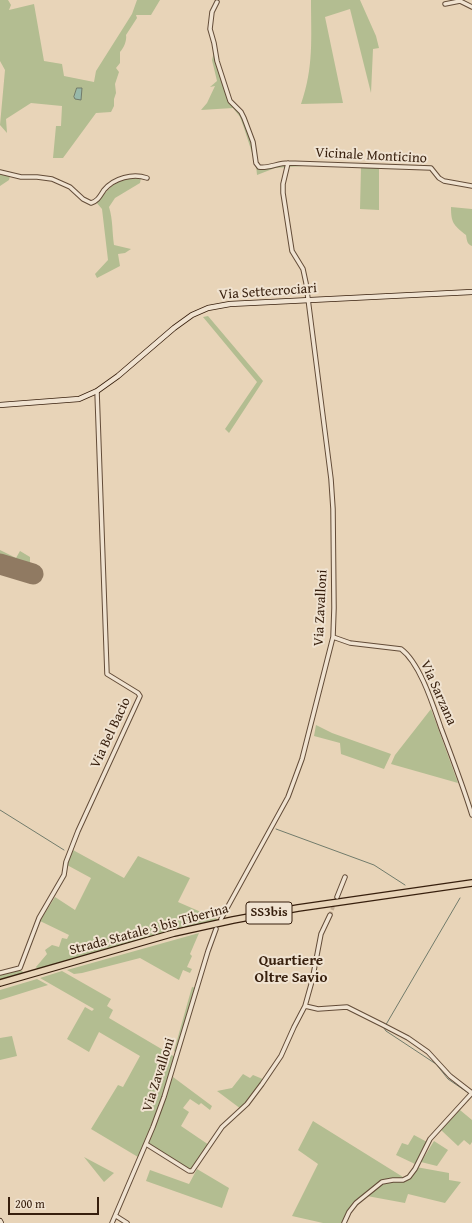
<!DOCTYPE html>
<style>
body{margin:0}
#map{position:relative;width:472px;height:1223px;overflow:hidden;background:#e8d4b8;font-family:"Gentium Book Plus",serif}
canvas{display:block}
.scale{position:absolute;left:8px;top:1197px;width:91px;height:18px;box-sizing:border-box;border:2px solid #371f0d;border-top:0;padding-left:5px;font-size:12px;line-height:14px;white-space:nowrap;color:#371f0d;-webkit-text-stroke:3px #f0e3d1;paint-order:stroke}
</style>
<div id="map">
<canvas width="472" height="1223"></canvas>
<div class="scale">200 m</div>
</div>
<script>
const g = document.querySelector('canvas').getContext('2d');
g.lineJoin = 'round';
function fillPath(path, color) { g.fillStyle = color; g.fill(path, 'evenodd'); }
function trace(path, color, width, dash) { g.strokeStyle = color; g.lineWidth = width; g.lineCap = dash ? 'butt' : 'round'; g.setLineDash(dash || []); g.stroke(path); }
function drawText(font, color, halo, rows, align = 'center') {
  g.font = font + ' "Gentium Book Plus",serif'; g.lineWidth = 4; g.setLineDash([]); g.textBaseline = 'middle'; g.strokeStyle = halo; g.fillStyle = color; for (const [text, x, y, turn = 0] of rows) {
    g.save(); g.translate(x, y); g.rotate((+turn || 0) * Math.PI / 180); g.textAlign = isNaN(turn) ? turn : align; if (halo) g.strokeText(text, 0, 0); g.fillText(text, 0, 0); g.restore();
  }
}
fillPath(new Path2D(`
 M0,0H8L11,5L9,10L34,4L44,61L62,64L64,76L94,82L96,71L132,14L137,0H160L151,15H136L137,18L126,35C127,40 124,48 120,52V63L116,68L119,72L115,84L116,93L114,99V106L111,112L96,113L63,158H53L56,126H61L62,106L31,103L6,119L7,133L0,125L5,70L0,61Z
 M311,0H360L376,36L379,48L373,49L371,93L350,9L325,17L343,103L301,104C314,67 311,38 311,0Z
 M213,43L229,100L241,114L252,142L259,168L263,169L286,164L317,165L275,168L257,175L256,165L244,128L240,117L233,108L201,110L207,103L215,86L210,87L217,81L212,60L214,52Z
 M361,167H379V210L360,209Z
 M0,174L10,176L9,180L0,186Z
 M132,177L141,178L140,183L115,198L109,207C113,220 112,232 114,245L131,249L125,253L118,254L120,266L97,278L95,274L108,260L102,209L96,202C111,190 110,181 132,177Z
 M451,207L472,209V246C467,244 467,241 466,235C453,225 451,222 451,207Z
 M208,316L263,381L229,433L225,429L257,382L203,317Z
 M0,550L16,558L20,551L30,557V565L33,567V572L0,560Z
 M431,709L458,783L391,764L395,755Z
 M316,725L332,733L391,754L384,769L341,754L340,743L314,736Z
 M73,850L124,878L138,856L190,878L178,902L217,919L218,921L187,928L182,927L164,932L155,937L38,970L36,967L47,954L45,950L52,945L59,947L62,938L67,939L69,935L40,921L55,897L75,910L91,878L67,865Z
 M199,933L190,954L192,956L187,967L192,969L190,973L183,970L179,980L140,958L82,973L74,974L67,970Z
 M20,970L25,973L0,981V975Z
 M62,971L111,999L107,1006L113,1010L109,1018L175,1057L159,1107L138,1157L91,1129L118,1085L123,1087L140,1056L99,1032L89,1052L67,1039L85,1007L92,1011L94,1009L40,978Z
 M37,979L48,985L0,1000V990Z
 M192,987L196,988L176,1053L174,1051Z
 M12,1036L17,1056L0,1060V1038Z
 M243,1074L250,1078L253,1075L265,1080L241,1109L217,1091L232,1088Z
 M173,1077L212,1106L210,1110L201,1103L199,1105L190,1099L183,1108L189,1112L181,1126L209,1145L192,1171L147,1144Z
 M460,1110L472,1120V1142L470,1145L464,1140L458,1146L441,1130Z
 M313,1121L403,1177H407L416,1167L449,1173V1180L461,1182L445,1203L408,1194L405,1203L367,1196C357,1204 351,1212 345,1223H323L292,1216L318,1164L298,1150Z
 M414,1135L427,1142L415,1164L396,1155L402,1143L408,1145Z
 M434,1141L448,1150L437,1166L421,1162Z
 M84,1157L114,1173L104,1182Z
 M197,1169L229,1188L222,1208L146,1181L150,1170L189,1184Z`), '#b3bd91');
const water = new Path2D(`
 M77,88H82L81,100L75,99L74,97Z`);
fillPath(water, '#98b9aa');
trace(water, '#717b6b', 1);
trace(new Path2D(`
 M0,810L64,850
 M276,829L374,865L405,885
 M460,898L384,1028L386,1031L436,1064L448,1079L470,1094`), '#717b6b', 1);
trace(new Path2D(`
 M0,564L33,574`), '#907a62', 21);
trace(new Path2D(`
 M330,915L337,897`), '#c5b096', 3.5, [3.5, 2]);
const minor = new Path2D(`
 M217,2L212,12L210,29L214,43L217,61L230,101L241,112L244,118L253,142L256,163L259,167C267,169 278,163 288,163L431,168L439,178L444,181L472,186
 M445,4L460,1L472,7
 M0,172L21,177H37L52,179L70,187L83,199L91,203C98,201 100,196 104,190C114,178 133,173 147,178
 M333,637L350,643L401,649C420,663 433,705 441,728C452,757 463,786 472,815
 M337,897L345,877
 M221,919L288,797L302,759L333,637L334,608L333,509L331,479L306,283L303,269L292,251L283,193V184L288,163
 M0,973L20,968L39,918L64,875L66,862L78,831L140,696L138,693L107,674L97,391
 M305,1006L318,1009L347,1007L383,1025L408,1038L428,1052L450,1076L472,1093
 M146,1144L189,1171H192L222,1127L247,1104L262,1084L281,1056L294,1027L305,1006L312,981L321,934L330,915
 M116,1216L127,1223
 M112,1223L153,1127L164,1097L208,951L216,929
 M344,1223L349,1212L356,1203L382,1182L393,1180H403L409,1177L415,1169L430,1139L472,1093`);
const secondary = new Path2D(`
 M0,405L79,399L97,391L118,376L174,328L192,315L208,308L230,304L472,292
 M0,1221L1,1223`);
const trunk = new Path2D(`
 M0,983L174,933L233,920L298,908L472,883`);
trace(minor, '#634c38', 5.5);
trace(secondary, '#371f0d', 6);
trace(trunk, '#371f0d', 8);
trace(minor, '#f0e3d1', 3.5);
trace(secondary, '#f0e3d1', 4.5);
trace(trunk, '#e8d4b8', 5.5);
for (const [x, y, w] of [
 [269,913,46]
]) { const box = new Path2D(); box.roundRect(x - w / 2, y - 11, w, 22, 3); g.fillStyle = '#f0e3d1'; g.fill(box); trace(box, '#371f0d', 1); }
drawText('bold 13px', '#371f0d', null, [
 ["SS3bis",269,913]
]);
drawText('14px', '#371f0d', '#f0e3d1', [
 ["Vicinale Monticino",371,156,3],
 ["Via Settecrociari",268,292,-4],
 ["Via Zavalloni",321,608,-87],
 ["Via Sarzana",438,693,66],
 ["Via Bel Bacio",111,733,-65],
 ["Strada Statale 3 bis Tiberina",149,930,-15],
 ["Via Zavalloni",159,1075,-72]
]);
drawText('bold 15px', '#371f0d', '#f0e3d1', [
 ["Quartiere",291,961],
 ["Oltre Savio",291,978]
]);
</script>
